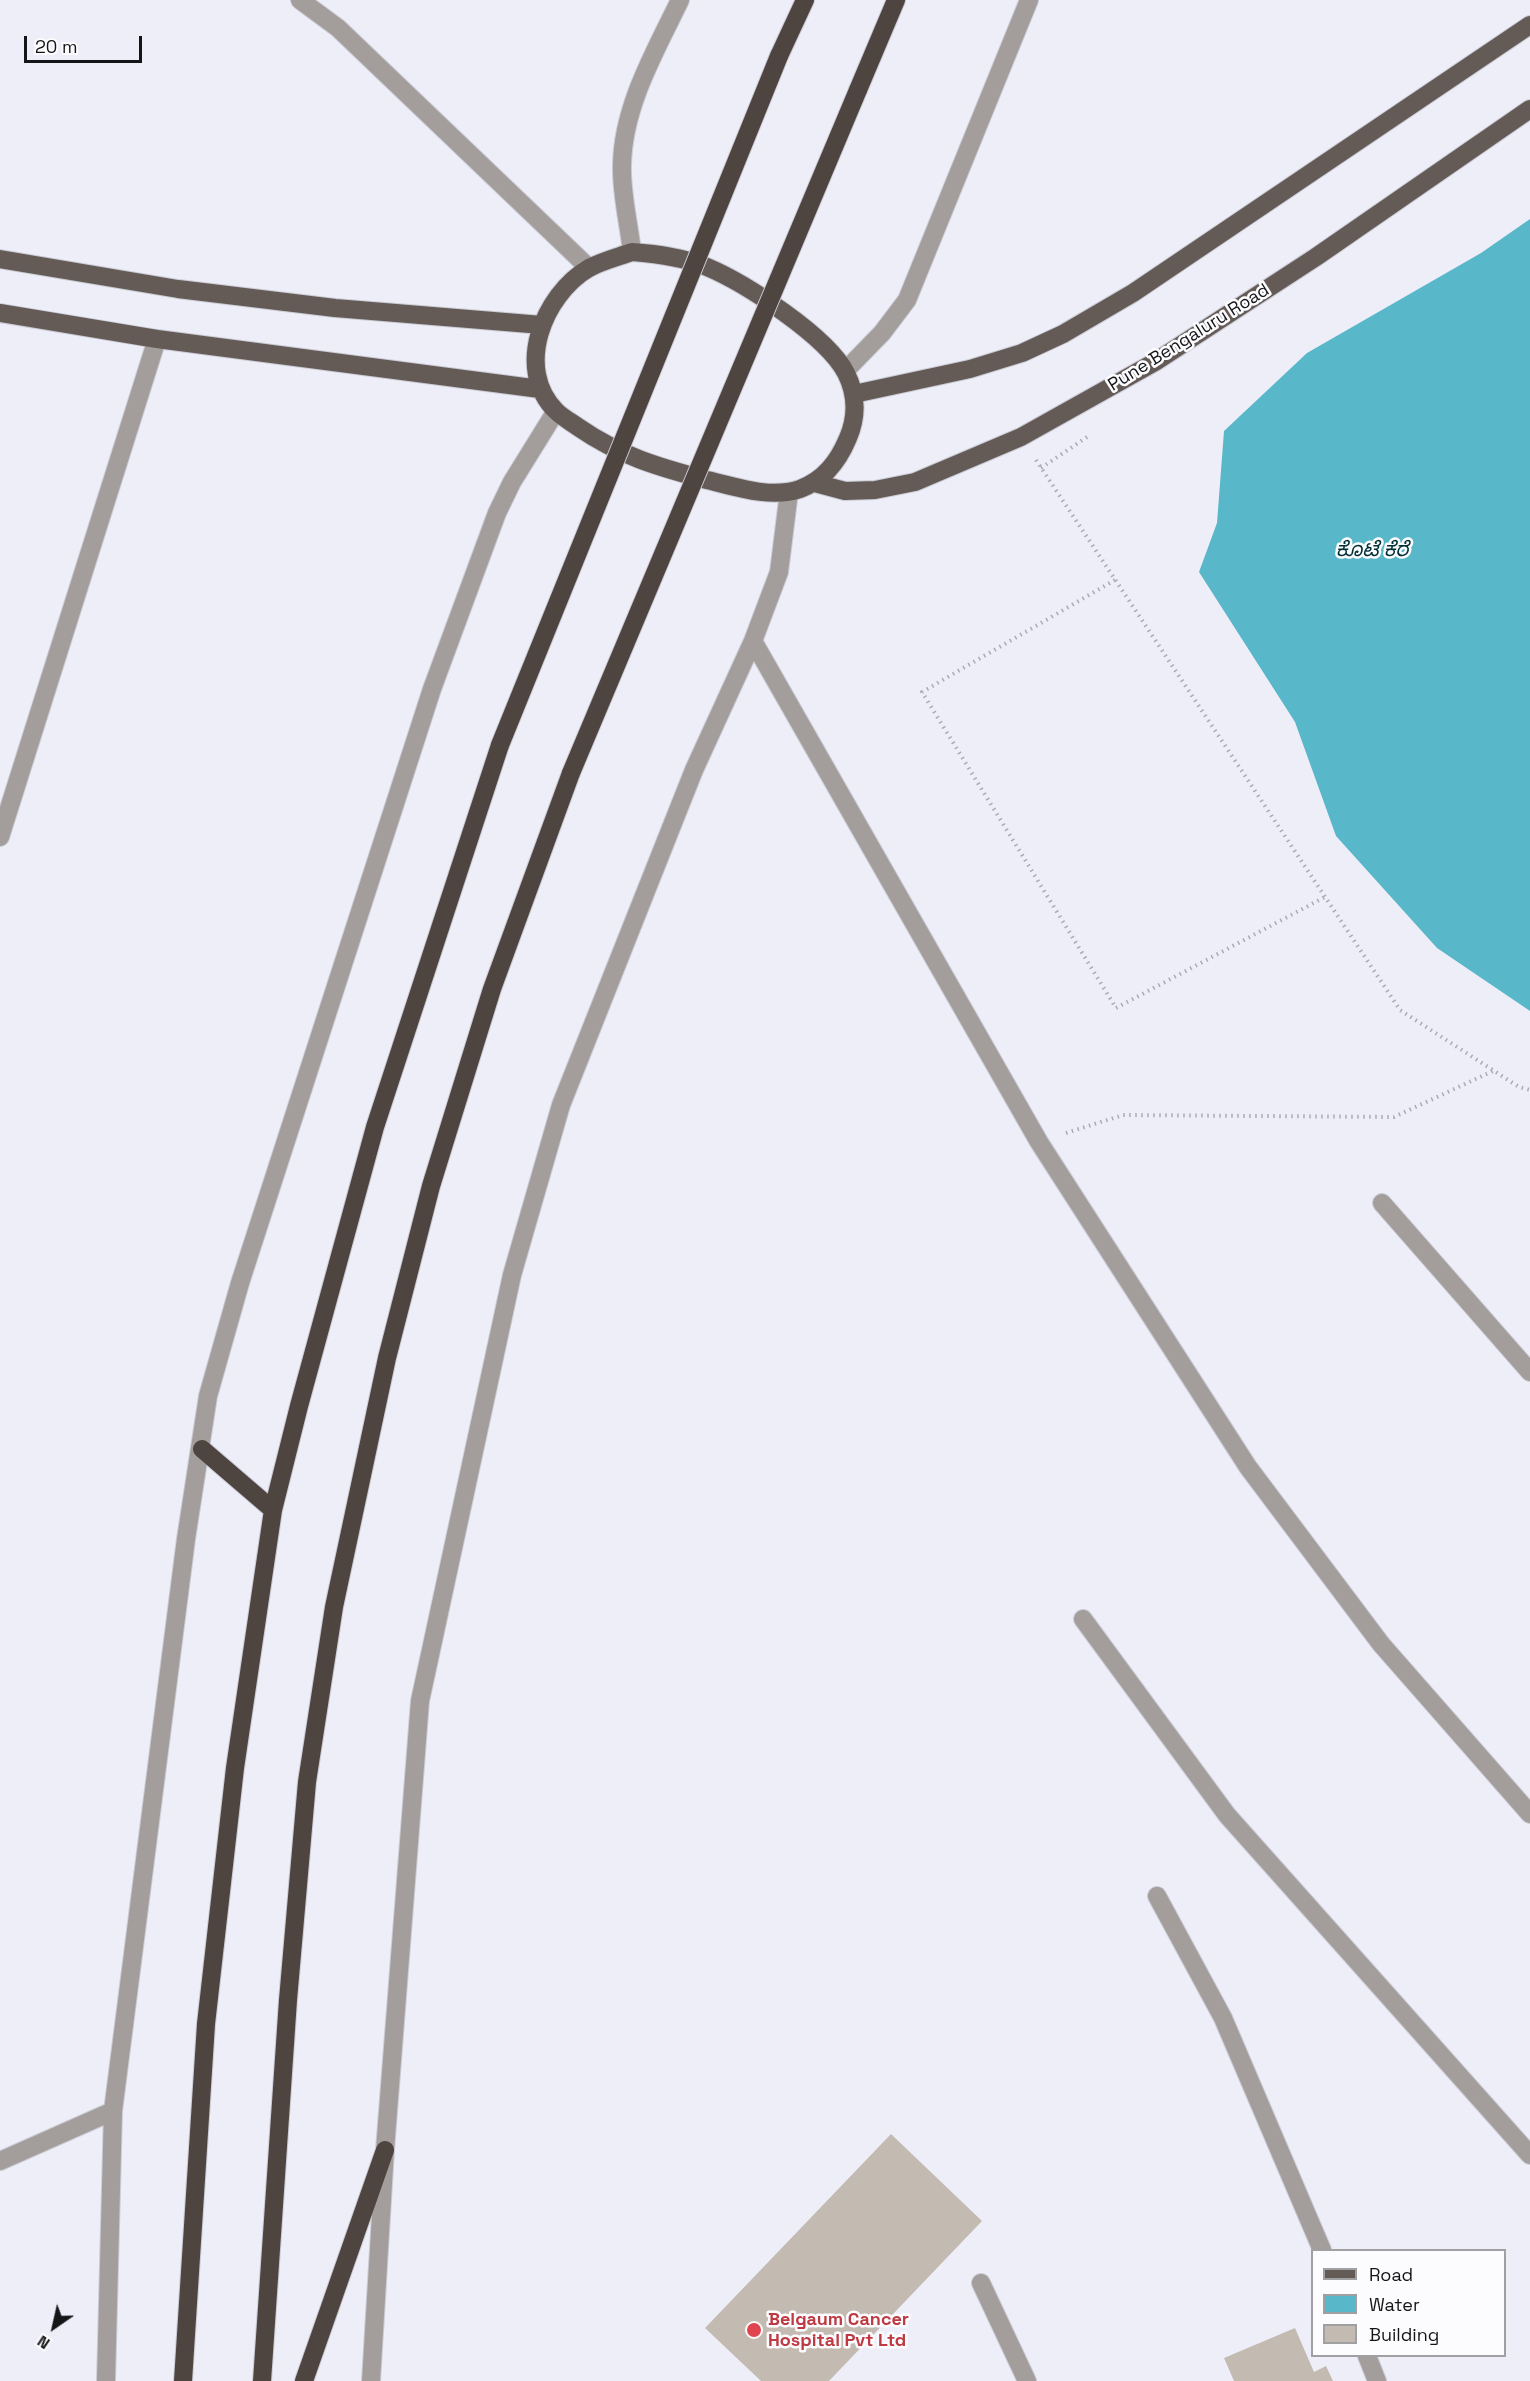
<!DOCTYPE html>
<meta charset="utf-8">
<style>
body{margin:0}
#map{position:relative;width:1530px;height:2381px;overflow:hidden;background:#eeeef9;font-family:"Space Grotesk",sans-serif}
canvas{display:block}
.legend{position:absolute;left:1311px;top:2249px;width:195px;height:108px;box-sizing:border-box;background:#fcfcfe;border:2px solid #a0a0a2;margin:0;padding:8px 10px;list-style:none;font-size:18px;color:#151518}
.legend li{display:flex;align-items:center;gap:12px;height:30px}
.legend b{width:30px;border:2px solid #a0a0a2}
.north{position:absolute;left:24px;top:2297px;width:60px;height:60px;-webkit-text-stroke:4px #fcfcfe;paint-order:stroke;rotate:214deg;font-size:16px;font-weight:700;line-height:24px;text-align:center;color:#151518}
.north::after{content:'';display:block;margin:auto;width:21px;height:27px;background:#151518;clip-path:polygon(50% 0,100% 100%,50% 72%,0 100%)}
.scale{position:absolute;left:24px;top:36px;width:118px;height:27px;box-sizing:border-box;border:3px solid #151518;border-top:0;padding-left:8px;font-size:18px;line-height:21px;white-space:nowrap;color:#151518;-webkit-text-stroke:4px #fcfcfe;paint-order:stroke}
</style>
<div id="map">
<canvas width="1530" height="2381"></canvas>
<ul class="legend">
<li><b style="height:8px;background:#645b57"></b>Road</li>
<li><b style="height:16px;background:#58b7c9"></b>Water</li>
<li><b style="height:16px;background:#c3bab2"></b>Building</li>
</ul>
<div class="north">N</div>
<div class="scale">20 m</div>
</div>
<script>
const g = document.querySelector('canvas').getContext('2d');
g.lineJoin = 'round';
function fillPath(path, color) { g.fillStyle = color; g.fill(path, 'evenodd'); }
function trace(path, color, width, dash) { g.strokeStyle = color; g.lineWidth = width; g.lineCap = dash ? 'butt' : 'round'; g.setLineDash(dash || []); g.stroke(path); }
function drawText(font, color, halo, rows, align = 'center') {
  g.font = font + ' "Space Grotesk","Noto Sans Kannada",sans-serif'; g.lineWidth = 5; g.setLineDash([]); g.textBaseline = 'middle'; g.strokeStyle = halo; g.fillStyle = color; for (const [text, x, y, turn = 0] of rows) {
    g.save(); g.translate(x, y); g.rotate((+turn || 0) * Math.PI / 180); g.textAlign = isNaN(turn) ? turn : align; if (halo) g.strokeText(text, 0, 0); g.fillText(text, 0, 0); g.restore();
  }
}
fillPath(new Path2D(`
 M1530,219V1011L1437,948L1336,836L1295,722L1199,572L1217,523L1224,431L1307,353L1481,253Z`), '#58b7c9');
fillPath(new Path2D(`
 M891,2134L982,2221L829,2381H761L705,2328Z
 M1295,2328L1314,2372L1326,2366L1333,2381H1234L1224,2358Z`), '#c3bab2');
const minor = new Path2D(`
 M300,0L338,28L589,268
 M632,252C629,224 621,193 622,165C623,106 655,52 680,0
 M845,371L882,333L907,300L1029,0
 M753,641L1039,1142L1248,1467L1381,1644L1530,1814
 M0,837L157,339
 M1382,1203L1530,1372
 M1083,1619L1227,1815L1530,2155
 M1157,1896L1223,2018L1322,2250
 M0,2161L113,2111
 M981,2283L1027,2381
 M1367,2356L1377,2381
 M106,2381L113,2111L186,1539L208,1396L240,1283L432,689L497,513L512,482L556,411
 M371,2381L385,2150L420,1701L512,1275L561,1105L694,770L753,641L779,572L789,492`);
const major = new Path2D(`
 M632,252C657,254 683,257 707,267C745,283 827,336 846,373C857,395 857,417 848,438C838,462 824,480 800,489C771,499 736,487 707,480C658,467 620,456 578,427C571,422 562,417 556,411C514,369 543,295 589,268C602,261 618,257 632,252Z
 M0,259L178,289L335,308L542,325
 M0,313L157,339L540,389
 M854,394L970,369L1022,353L1063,334L1133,293L1530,25
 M815,483L845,491L875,490L915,482L1021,437L1155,362L1316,257L1530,109`);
const highway = new Path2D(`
 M779,56L805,0
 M858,90L896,0
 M202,1449L273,1510
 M183,2381L206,2024L235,1768L273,1510L299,1406L375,1127L500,745
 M262,2381L288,2000L307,1782L334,1607L387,1358L431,1186L492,989L571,773
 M304,2381L385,2150`);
trace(minor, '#cbcbd5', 20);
trace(major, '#cbcbd5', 20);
trace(highway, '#cbcbd5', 20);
trace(new Path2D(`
 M1036,460L1400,1010L1519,1087L1530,1090
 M1041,468L1090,435
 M1115,580L922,692L1116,1008L1325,897
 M1066,1133L1123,1115L1394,1117L1493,1071`), '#ababb4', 4, [1.5, 4.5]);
trace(minor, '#a39d9b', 18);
trace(major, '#645b57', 18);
trace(highway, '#4e4440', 18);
const highwayBridge = new Path2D(`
 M500,745L779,56
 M571,773L858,90`);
trace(highwayBridge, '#cbcbd5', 20, []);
trace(highwayBridge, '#4e4440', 18);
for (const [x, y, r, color] of [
 [754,2330,8,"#e0444e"]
]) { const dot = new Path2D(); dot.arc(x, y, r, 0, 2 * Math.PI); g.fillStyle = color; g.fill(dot); trace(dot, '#fcfcfe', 2); }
drawText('18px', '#151518', '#fcfcfe', [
 ["Pune Bengaluru Road",1189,338,-32]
]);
drawText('bold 18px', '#be3a42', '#fcfcfe', [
 ["Belgaum Cancer",768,2320],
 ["Hospital Pvt Ltd",768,2341]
], 'left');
drawText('italic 20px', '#002f37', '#fcfcfe', [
 ["ಕೊಟೆ ಕೆರೆ",1372,551]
]);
</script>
